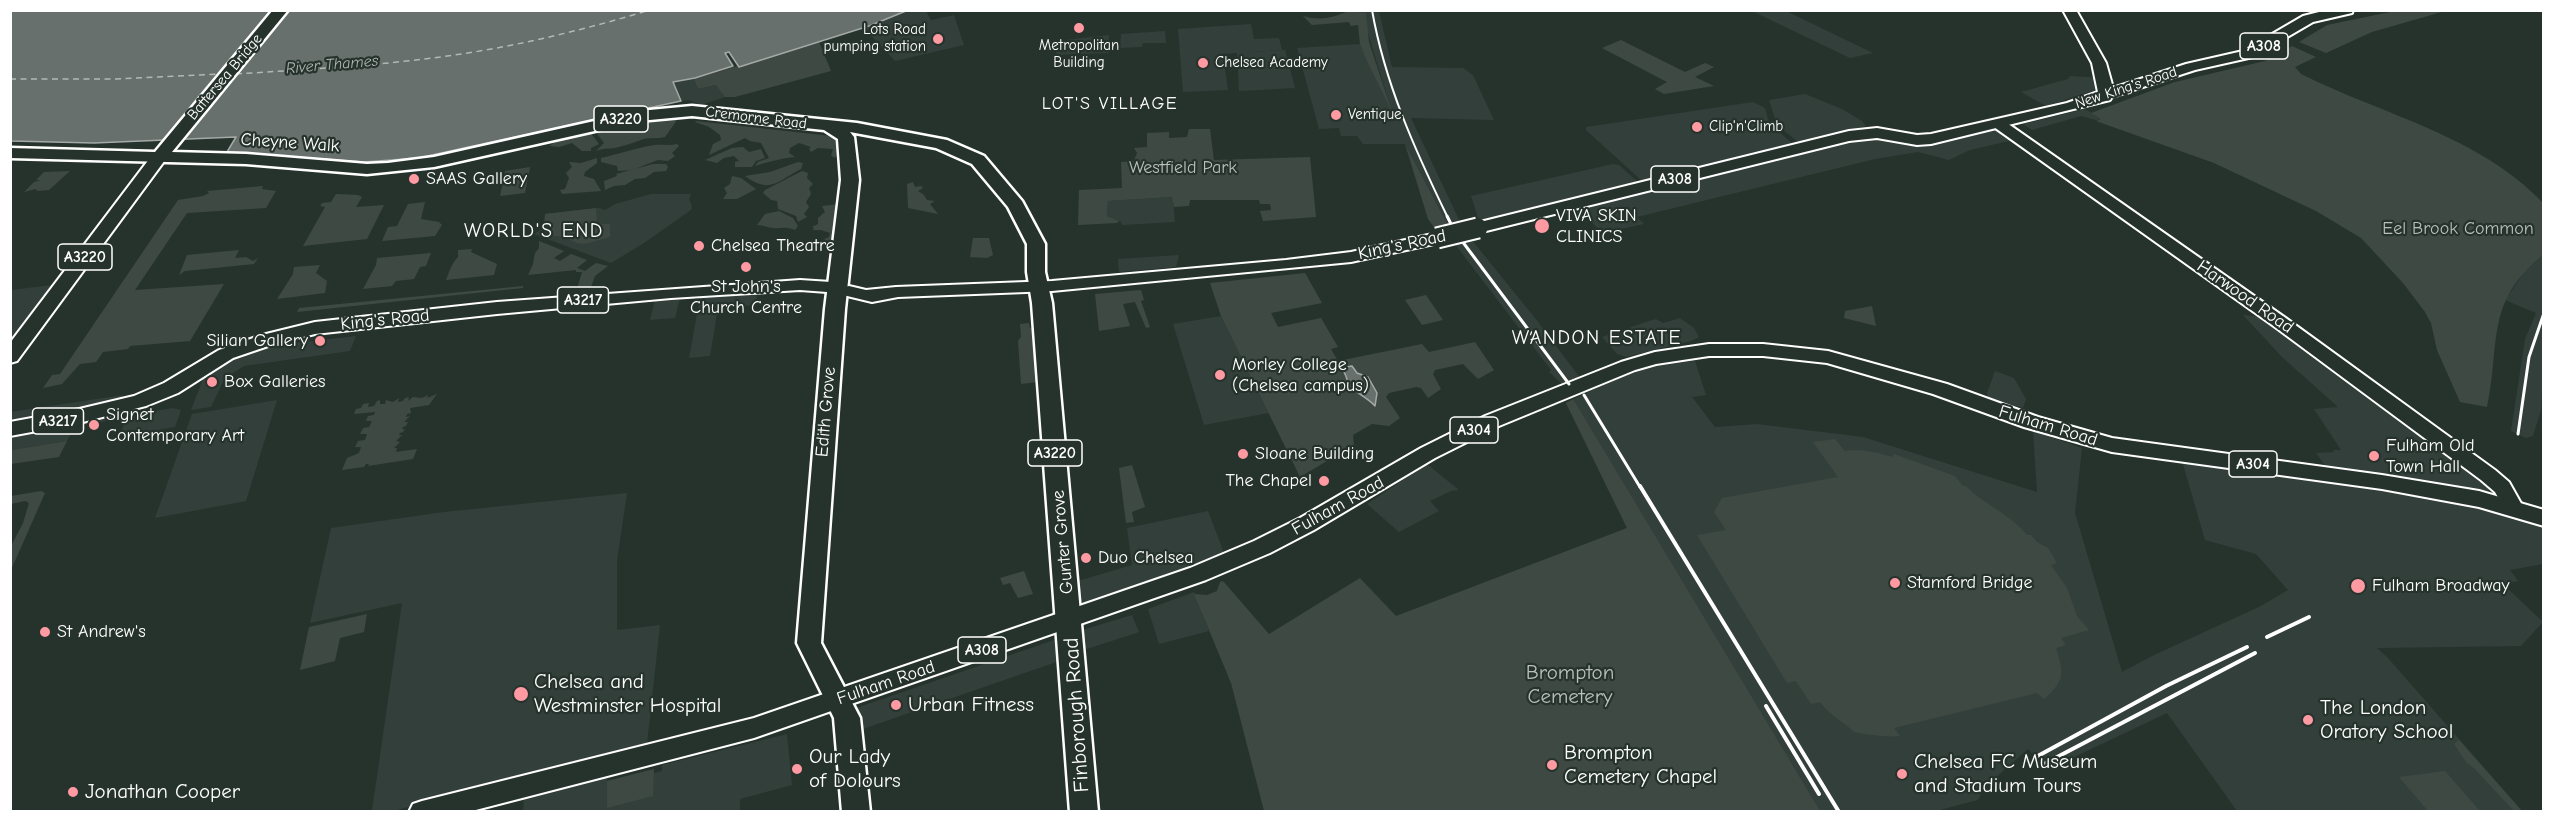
<!DOCTYPE html>
<style>
body{margin:0}
#map{position:relative;width:2554px;height:822px;overflow:hidden;background:#26332d;font-family:"Comic Neue",sans-serif}
canvas{display:block}
.frame{position:absolute;inset:0;border:12px solid #fff;pointer-events:none}
</style>
<div id="map">
<canvas width="2554" height="822"></canvas>
<div class="frame"></div>
</div>
<script>
const g = document.querySelector('canvas').getContext('2d');
g.lineJoin = 'round';
function fillPath(path, color) { g.fillStyle = color; g.fill(path, 'evenodd'); }
function trace(path, color, width, dash) { g.strokeStyle = color; g.lineWidth = width; g.lineCap = dash ? 'butt' : 'round'; g.setLineDash(dash || []); g.stroke(path); }
function drawText(font, color, halo, rows, align = 'center') {
  g.font = font + ' "Comic Neue",sans-serif'; g.lineWidth = 4.5; g.setLineDash([]); g.textBaseline = 'middle'; g.strokeStyle = halo; g.fillStyle = color; for (const [text, x, y, turn = 0] of rows) {
    g.save(); g.translate(x, y); g.rotate((+turn || 0) * Math.PI / 180); g.textAlign = isNaN(turn) ? turn : align; if (halo) g.strokeText(text, 0, 0); g.fillText(text, 0, 0); g.restore();
  }
}
fillPath(new Path2D(`
 M906,11H926L931,20L954,15L964,45L895,61L864,28Z
 M1358,11H1379L1392,67L1463,68L1473,75L1494,120L1411,118L1461,224L1449,227L1405,144H1363L1357,136H1341L1339,128L1319,129L1297,48L1360,44L1390,106L1362,13Z
 M1752,11H1786L1873,53L1850,58Z
 M1251,24L1254,39L1279,38L1282,50L1237,53L1285,50L1295,88L1239,91L1237,53L1223,54L1228,90L1183,92L1178,29Z
 M1165,31L1166,43H1143L1142,47L1120,48L1121,34Z
 M1109,35V53L1056,55V41Z
 M2070,76L2102,78L2098,89L2046,106L2021,92L2068,79Z
 M695,78L698,89L717,85L725,97L701,105L689,100L681,101L673,82Z
 M1805,94L1842,109L1862,121L1866,126L1806,144L1798,142L1777,125L1769,100Z
 M1753,102L1765,108L1769,123L1793,144L1790,148L1649,183L1642,181L1586,130V127Z
 M2085,109L2102,119L2096,120L2081,116L2032,130L2023,124Z
 M1990,127L2006,131L2018,139L1970,150L1949,160L1918,152L1875,159L1637,217L1644,224L1603,233L1578,210L1580,206L1877,135L1907,144L1927,143Z
 M1613,164L1619,165L1639,183L1637,186L1488,222L1478,218L1471,196Z
 M651,194H691L689,199L692,206L691,210L644,243L611,263L534,234L544,228L545,214L599,208L605,210L615,204Z
 M1173,197L1175,222L1122,225L1121,222L1107,216L1108,201Z
 M1471,239L1535,318L1581,379L1564,386L1549,372L1551,370L1454,243Z
 M1179,255L1176,267L1119,272L1118,259Z
 M2543,255V381L2541,410L2533,436L2526,438L2511,431L2525,339L2536,313L2505,300L2525,271Z
 M52,285L11,342V290Z
 M754,295L757,296L756,305L718,308L710,356L689,358L700,298Z
 M680,298L675,318L650,320L655,300Z
 M2243,315L2263,317L2483,476L2491,488L2483,494L2326,467L2316,453L2334,452L2333,450H2341L2314,409L2338,407L2282,357Z
 M1221,316L1269,413L1204,425L1173,324Z
 M1680,318L1694,328L1699,337L1691,341L1626,357L1617,354L1602,337L1652,320L1656,319L1663,323Z
 M356,336L350,351L244,366L225,378L211,407L191,410L203,379L217,366L239,355L267,346Z
 M1695,361L1706,395L1692,397L1715,427L1757,424L1863,437L2037,492L2033,431L2082,448L2075,513L2122,672L2152,656L2261,606L2288,590L2256,554L2205,540L2182,461L2342,482L2432,497L2489,508L2543,526V564L2510,570L2518,581L2503,584L2543,622L2521,646L2377,648L2388,658L2522,811H2237L2167,713L2047,770L2028,749L1984,788L1978,800L1936,811H1795L1624,529L1627,528L1566,403L1638,368Z
 M1995,371L2014,378L2026,399L2023,408L1988,398L1987,393Z
 M123,395L118,403L11,421L10,412Z
 M277,400L246,501L155,518L192,414Z
 M173,408L181,410L175,427L119,436L127,418L75,426L67,441L11,450V435Z
 M1427,464L1459,490L1451,491L1430,501L1439,511L1399,532L1367,504Z
 M627,493L617,561V630L660,625L647,744L393,811H372L402,603L310,623L331,528L444,512Z
 M1208,511L1224,553L1086,604L1081,601L1078,581L1132,565L1127,528Z
 M1194,592L1209,631L1159,644L1148,609Z
 M1132,615L1139,632L1084,650L1082,630Z
 M1063,637L1065,659L860,730L856,708Z
 M787,734L792,785L740,799V811L523,812L524,796L607,777V781L654,769V773L662,771V765Z`), '#333f3a');
fillPath(new Path2D(`
 M2400,10L2445,11L2372,32L2326,53L2299,42L2327,25Z
 M1348,11L1366,13L1369,42L1392,112L1366,59L1360,44L1358,25L1351,26L1349,22L1312,25L1303,16C1320,21 1333,18 1348,11Z
 M1621,40L1685,72L1705,63L1714,67L1695,77L1714,86L1664,94L1655,89L1667,82L1602,48Z
 M819,42L831,71L735,97H725L716,85L698,89L694,79Z
 M2292,46L2316,57L2295,67L2301,74C2383,115 2480,136 2543,203V255C2484,303 2501,342 2487,407L2460,402L2437,350L2431,323L2425,312L2403,283L2361,238L2316,211L2214,163L2096,121L2101,119L2091,113L2175,82L2265,61Z
 M677,120L665,137C657,139 647,137 641,140C632,143 624,146 615,148C608,149 603,148 596,151L604,143L595,131L631,124Z
 M696,121L831,136L837,139L841,153L834,158L831,155L833,149L818,148L811,152L809,149L811,147L799,143L790,148L789,153L795,157C783,158 767,162 755,166L758,162L769,158L761,143L750,141L745,138L709,155L713,144L721,140L720,135L709,127L695,122Z
 M1189,129H1210L1214,160L1310,157L1316,217L1263,221L1260,211L1271,210L1270,204H1260L1259,200H1190L1189,206L1174,207L1172,197L1108,201L1107,216L1119,221L1117,223L1078,225L1079,190L1122,188L1121,162L1134,161L1137,153L1134,148L1147,147V133L1169,132V138L1187,137Z
 M590,132L599,144L591,148V151H582L572,143L559,147L550,146L556,140Z
 M677,144L679,146L672,153L675,156L668,161L658,160L632,170L618,171L617,166L601,162V158C618,154 636,148 654,145C661,144 669,146 677,144Z
 M1405,144L1449,227L1436,230L1428,219Z
 M743,147L749,152L761,149L765,158L756,161L752,167H735V162L739,161L734,156L724,158L717,163L705,160L732,148Z
 M597,158V163L585,172L584,176L594,179L601,191L562,194L560,190L565,189L569,178L566,173L572,167L569,162L581,163Z
 M798,162L803,163L801,169C776,182 770,194 745,176L770,172Z
 M653,164H666L668,167L666,171L654,172L645,178L635,179L625,185L614,186L605,190L604,181L617,176L616,174Z
 M530,167L525,193L500,196L505,171Z
 M70,171L49,190L37,191L36,189L24,192L34,182L41,180H36L44,172Z
 M802,171L808,173L807,178L813,184L809,188L811,194L806,202L809,207L804,214L807,217L798,222L796,216L778,209L777,201L771,200L763,193L765,190Z
 M732,176L741,178L756,189L737,199H723L727,193L724,188L730,184Z
 M913,182L915,187L921,186L923,188L918,191L924,195L927,200L935,201L930,204L938,214L908,208L907,184Z
 M263,186L262,189L276,191L266,208L187,213L135,290L224,284L190,341L130,346L128,349L103,352L96,362L80,364L62,384L43,388L52,375L60,374L178,200L203,196L209,193L207,191Z
 M336,194L358,195L362,197L356,207L384,205L367,239L303,246L325,207L320,206L322,203L331,202Z
 M425,202L421,219L439,222L442,225L435,236L382,241L388,227L397,226L408,204Z
 M841,204L836,243L829,244L824,239L829,237L830,233L821,230H813L814,228L812,227L818,224V218L825,212L822,206Z
 M596,208L597,224H610V236L607,238C588,242 582,249 566,237L544,235L551,230L544,228L545,214Z
 M779,211L793,218L798,226L795,230C783,226 784,229 773,228C768,228 764,225 757,225L765,214Z
 M973,238H989L993,255L987,258L970,257Z
 M539,241L564,251L554,258L560,261L571,254L587,260L577,268L585,271L596,263L608,266L595,276L591,287L577,289L582,272H576V270L528,275L533,264L535,253L539,248Z
 M472,249L471,252L497,264L494,275L446,280C449,272 452,263 458,257V250Z
 M239,250L235,258L246,257L253,261L258,258L254,264L185,271L179,275L187,255Z
 M431,253L426,266L420,267L414,279L396,281L392,286L363,289L376,265L377,258Z
 M320,265L316,273L327,281L325,293L277,299L293,274L294,267Z
 M1305,273L1322,303L1271,313L1278,327L1321,318L1338,347L1331,349L1338,361L1422,344L1429,352L1475,342L1494,370L1478,379L1463,364L1435,370L1433,374L1441,389L1428,398L1421,388L1416,387L1389,393L1386,397L1400,418L1389,426L1372,424L1353,435L1354,445L1300,477L1221,316L1210,283Z
 M523,286V288L297,312L299,308Z
 M1141,290L1144,300L1141,301L1150,327L1146,328L1135,302L1123,304L1130,326L1099,331L1095,294Z
 M1426,295L1443,320L1422,325L1405,300Z
 M1872,306L1876,326L1844,318L1845,311Z
 M1029,323L1030,328H1032L1037,382L1021,384L1018,341L1021,337L1020,324Z
 M437,394L429,405L410,408L411,413L407,414L406,417L410,416L404,422H408L406,426L403,427L402,429H405L403,432L400,433L399,435H402L396,441L400,442L394,448H397L396,452L417,449L413,459L368,466L369,464H366L364,467L342,470L347,458L359,453L361,447H355L358,441L365,440L367,434H360L363,428L369,427L372,421H366L368,416L374,415L375,412L354,414L356,409L361,408L363,404L369,403L368,407L374,406L377,401L380,400V404H385L386,400L393,402L399,398L398,402L403,401L405,398L409,397L408,401L413,397L422,398L428,395L427,398Z
 M1573,399L1820,811H1264L1231,683L1194,594L1207,595L1217,591L1220,582L1223,581L1269,634L1360,578L1396,616L1627,528L1566,403Z
 M1835,439L1845,451C1860,449 1877,452 1892,457L1894,454L1955,476L1963,486H1966C1984,505 2009,513 2027,535H2031L2037,542L2048,548L2057,563L2051,565L2067,588L2077,616L2089,630L2061,638L2066,645L2056,648C2064,673 2065,681 2044,699L2037,693L1894,728L1900,736C1889,738 1865,734 1854,732C1844,722 1828,714 1820,702L1811,704L1796,681L1787,683L1697,535L1726,530L1714,512L1722,498L1838,477L1813,442Z
 M67,441L59,457L11,464V450Z
 M1132,465L1145,507L1132,512L1134,522L1126,523L1119,468Z
 M41,491L45,493L11,570V546L23,523L29,503L25,501L11,504V496Z
 M1024,571L1033,594L1018,598L1010,583L1003,585L1000,578Z
 M367,614L364,632L340,638L335,661L300,670L309,627Z
 M2459,740L2522,811H2514L2473,767L2466,762L2454,744Z
 M654,769L653,796L607,808V781Z
 M2445,771L2480,811H2428L2399,777Z`), '#3e4944');
const water = new Path2D(`
 M11,11H906L869,26L739,67L729,52L725,53L733,66L695,78L673,82L681,101L418,158L364,162L227,152L236,137L94,143L11,141Z
 M1352,366L1357,373L1368,377L1377,393L1375,406C1368,398 1356,393 1350,386C1346,380 1347,374 1341,368Z`);
fillPath(water, '#67706c');
trace(water, '#a4a9a7', 1.5);
trace(new Path2D(`
 M236,74C313,69 391,65 468,53C530,43 590,28 650,10
 M10,79H116L219,74`), '#b3b8b6', 1.5, [6, 4.5]);
const secondary = new Path2D(`
 M1999,120L2004,121L2287,319L2495,470L2509,482L2523,507L2520,512L2513,514L2506,512L2495,492L2481,480L2275,327L1994,127L1992,124L1994,121Z`);
const primary = new Path2D(`
 M2063,10H2076L2106,63L2113,88L2186,64L2243,51L2303,16L2327,10H2353L2352,13L2313,22L2253,57L2195,70L2112,97L2110,100L1931,144L1917,145L1877,138L1849,141L1478,233L1470,228L1472,224L1849,131L1877,128L1917,135L1931,134L2067,103L2098,92L2092,63Z
 M159,152L165,154L167,157L165,160L17,361L10,363V343L153,154Z
 M1437,233L1443,234L1445,238L1443,242L1351,262L1052,291L898,297L872,302L843,295L838,296L827,292L800,290L671,298L497,314L315,334L274,344L233,358L178,393L146,406L75,424L10,436V422L75,410L134,396L164,383L219,350L262,335L315,322L497,302L800,280L831,282L844,287L849,286L866,290L896,287L1052,281L1286,260L1351,252Z
 M1709,344H1763L1828,351L1947,384L2038,417L2112,438L2382,475L2479,491L2544,510V526L2479,507L2382,489L2112,452L2024,427L1933,394L1827,363L1763,356H1709L1656,364L1635,370L1499,426L1435,458L1314,530L1270,553L1206,580L754,738L468,812H409L413,804L422,801L754,718L1190,568L1254,541L1300,518L1421,448L1485,416L1621,362L1655,352Z`);
const trunk = new Path2D(`
 M273,10H288L172,152L246,154L367,164L388,163L434,157L639,111L692,106L857,123L947,140L984,156L1022,201L1045,244V272L1052,303L1098,812H1070L1032,303L1027,272V244L1008,207L972,164L936,148L850,132L854,137L859,180L845,309L821,643L860,718L870,812H842L834,718L797,643L825,309L841,180L838,139L824,130L692,116L639,121L434,167L367,174L246,164L10,158V148L155,152Z`);
trace(secondary, '#fff', 4);
trace(primary, '#fff', 4);
trace(trunk, '#fff', 5);
fillPath(secondary, '#26332d');
fillPath(primary, '#26332d');
fillPath(trunk, '#26332d');
trace(new Path2D(`
 M1372,10C1385,84 1415,150 1448,218`), '#fff', 2);
trace(new Path2D(`
 M1447,216L1452,226
 M1462,241L1569,384
 M1584,395L1640,487
 M2518,434L2529,357L2544,313`), '#fff', 3);
trace(new Path2D(`
 M1640,486L1839,812
 M2267,637L2309,617
 M1766,706L1819,794
 M2036,757L2166,686L2247,647
 M2042,765L2255,653`), '#fff', 4);
const primaryBridge = new Path2D(`
 M1437,238L1478,228`);
trace(primaryBridge, '#fff', 23, []);
trace(primaryBridge, '#26332d', 19);
for (const [x, y, r, color] of [
 [1079,28,6,"#ff9aa2"],
 [938,39,6,"#ff9aa2"],
 [1203,63,6,"#ff9aa2"],
 [1336,115,6,"#ff9aa2"],
 [1697,127,6,"#ff9aa2"],
 [414,179,6,"#ff9aa2"],
 [1542,226,8,"#ff9aa2"],
 [699,246,6,"#ff9aa2"],
 [746,267,6,"#ff9aa2"],
 [320,341,6,"#ff9aa2"],
 [1220,375,6,"#ff9aa2"],
 [212,382,6,"#ff9aa2"],
 [94,425,6,"#ff9aa2"],
 [1243,454,6,"#ff9aa2"],
 [2374,456,6,"#ff9aa2"],
 [1324,481,6,"#ff9aa2"],
 [1086,558,6,"#ff9aa2"],
 [1895,583,6,"#ff9aa2"],
 [2358,586,8,"#ff9aa2"],
 [45,632,6,"#ff9aa2"],
 [521,694,8,"#ff9aa2"],
 [896,705,6,"#ff9aa2"],
 [2308,720,6,"#ff9aa2"],
 [1552,765,6,"#ff9aa2"],
 [797,769,6,"#ff9aa2"],
 [1902,774,6,"#ff9aa2"],
 [73,792,6,"#ff9aa2"]
]) { const dot = new Path2D(); dot.arc(x, y, r, 0, 2 * Math.PI); g.fillStyle = color; g.fill(dot); trace(dot, '#26332d', 2); }
drawText('15px', '#fff', '#26332d', [
 ["Lots Road",926,30,"right"],
 ["pumping station",926,47,"right"],
 ["Metropolitan",1079,46,"center"],
 ["Building",1079,63,"center"],
 ["Chelsea Academy",1215,63],
 ["Ventique",1348,115],
 ["Clip'n'Climb",1709,127]
], 'left');
drawText('15px', '#fff', '#26332d', [
 ["Battersea Bridge",225,77,-50],
 ["New King's Road",2126,88,-18],
 ["Cremorne Road",756,118,7]
]);
for (const [x, y, w] of [
 [2264,46,48],
 [621,119,54],
 [1675,179,48],
 [85,257,54],
 [583,300,51],
 [58,421,51],
 [1474,430,48],
 [1055,453,54],
 [2253,464,48],
 [982,650,48]
]) { const box = new Path2D(); box.roundRect(x - w / 2, y - 13, w, 26, 4.5); g.fillStyle = '#26332d'; g.fill(box); trace(box, '#fff', 1.5); }
drawText('bold 16px', '#fff', null, [
 ["A308",2264,46],
 ["A3220",621,119],
 ["A308",1675,179],
 ["A3220",85,257],
 ["A3217",583,300],
 ["A3217",58,421],
 ["A304",1474,430],
 ["A3220",1055,453],
 ["A304",2253,464],
 ["A308",982,650]
]);
drawText('italic 16px', '#b3b8b6', '#26332d', [
 ["River Thames",332,65,-5]
]);
g.letterSpacing = '1.5px';
drawText('18px', '#fff', '#26332d', [
 ["LOT'S VILLAGE",1110,104]
]);
g.letterSpacing = '0px';
drawText('18px', '#fff', '#26332d', [
 ["Cheyne Walk",290,143,4],
 ["King's Road",1402,245,-12],
 ["Harwood Road",2245,297,35],
 ["King's Road",385,320,-6],
 ["Edith Grove",826,412,-85],
 ["Fulham Road",2048,426,17],
 ["Fulham Road",1338,506,-29],
 ["Gunter Grove",1063,542,-95],
 ["Fulham Road",886,683,-19]
]);
drawText('18px', '#bbbfbe', '#26332d', [
 ["Westfield Park",1183,168],
 ["Eel Brook Common",2458,229]
]);
drawText('18px', '#fff', '#26332d', [
 ["SAAS Gallery",426,179],
 ["VIVA SKIN",1556,216],
 ["CLINICS",1556,237],
 ["Chelsea Theatre",711,246],
 ["St John's",746,287,"center"],
 ["Church Centre",746,308,"center"],
 ["Silian Gallery",308,341,"right"],
 ["Morley College",1232,365],
 ["(Chelsea campus)",1232,386],
 ["Box Galleries",224,382],
 ["Signet",106,415],
 ["Contemporary Art",106,436],
 ["Fulham Old",2386,446],
 ["Town Hall",2386,467],
 ["Sloane Building",1255,454],
 ["The Chapel",1312,481,"right"],
 ["Duo Chelsea",1098,558],
 ["Stamford Bridge",1907,583],
 ["Fulham Broadway",2372,586],
 ["St Andrew's",57,632]
], 'left');
g.letterSpacing = '1.5px';
drawText('20px', '#fff', '#26332d', [
 ["WORLD'S END",534,231],
 ["WANDON ESTATE",1597,338]
]);
g.letterSpacing = '0px';
drawText('21px', '#bbbfbe', '#26332d', [
 ["Brompton",1570,673],
 ["Cemetery",1570,697]
]);
drawText('21px', '#fff', '#26332d', [
 ["Chelsea and",534,682],
 ["Westminster Hospital",534,706],
 ["Urban Fitness",908,705],
 ["The London",2320,708],
 ["Oratory School",2320,732],
 ["Brompton",1564,753],
 ["Cemetery Chapel",1564,777],
 ["Our Lady",809,757],
 ["of Dolours",809,781],
 ["Chelsea FC Museum",1914,762],
 ["and Stadium Tours",1914,786],
 ["Jonathan Cooper",85,792]
], 'left');
drawText('21px', '#fff', '#26332d', [
 ["Finborough Road",1077,715,-94]
]);
</script>
